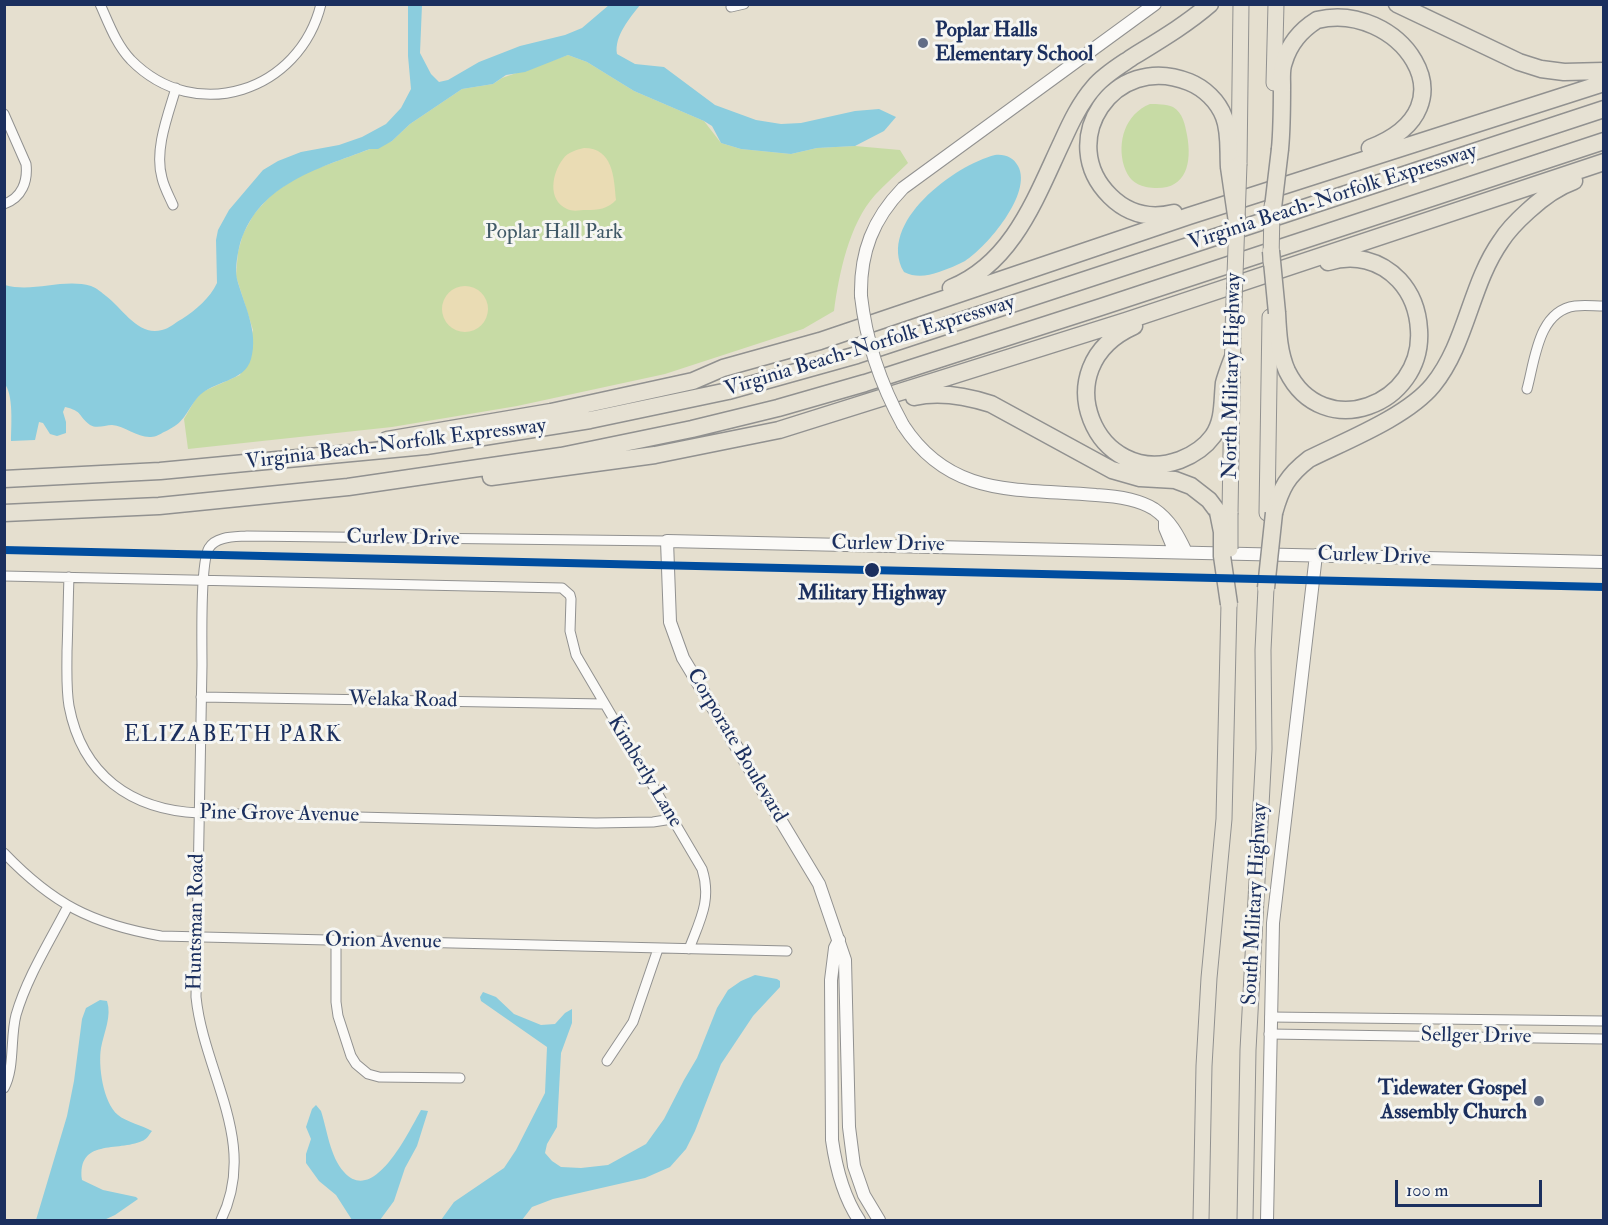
<!DOCTYPE html>
<style>
body{margin:0}
#map{position:relative;width:1608px;height:1225px;overflow:hidden;background:#e5dfcf;font-family:"IM FELL Double Pica",serif}
canvas{display:block}
.frame{position:absolute;inset:0;border:6px solid #1b2f5e;pointer-events:none}
.scale{position:absolute;left:1395px;top:1180px;width:147px;height:27px;box-sizing:border-box;border:3px solid #1b2f5e;border-top:0;padding-left:8px;font-size:18px;line-height:21px;white-space:nowrap;color:#1b2f5e;-webkit-text-stroke:4px #f6f6f2;paint-order:stroke}
</style>
<div id="map">
<canvas width="1608" height="1225"></canvas>
<div class="frame"></div>
<div class="scale">100 m</div>
</div>
<script>
const g = document.querySelector('canvas').getContext('2d');
g.lineJoin = 'round';
function fillPath(path, color) { g.fillStyle = color; g.fill(path, 'evenodd'); }
function trace(path, color, width, dash) { g.strokeStyle = color; g.lineWidth = width; g.lineCap = dash ? 'butt' : 'round'; g.setLineDash(dash || []); g.stroke(path); }
function drawText(font, color, halo, rows, align = 'center') {
  g.font = font + ' "IM FELL Double Pica",serif'; g.lineWidth = 6; g.setLineDash([]); g.textBaseline = 'middle'; g.strokeStyle = halo; g.fillStyle = color; for (const [text, x, y, turn = 0] of rows) {
    g.save(); g.translate(x, y); g.rotate((+turn || 0) * Math.PI / 180); g.textAlign = isNaN(turn) ? turn : align; if (halo) g.strokeText(text, 0, 0); g.fillText(text, 0, 0); g.restore();
  }
}
fillPath(new Path2D(`
 M568,55L587,62L634,91L704,121L721,143L741,149L791,154L817,148L855,146L900,150L908,163C897,174 885,184 875,195C849,224 839,274 834,311L803,329L665,374L517,406L392,427L188,449L184,419L195,400L202,392L240,375L253,330L236,276L238,252L243,234L254,214L272,194L302,174L392,141L410,124L462,89L493,84L502,78Z
 M1150,104C1157,104 1166,104 1173,107C1183,113 1185,125 1187,135C1193,167 1184,194 1146,187C1134,184 1128,178 1124,166C1117,142 1125,114 1150,104Z`), '#c7dba5');
fillPath(new Path2D(`
 M584,148C613,148 614,177 616,200C608,209 598,210 586,210C580,210 573,212 567,209C547,200 552,173 563,159C568,152 576,150 584,148Z
 M442 309a23 23 0 1 1 46 0a23 23 0 1 1-46 0Z`), '#eadcb4');
fillPath(new Path2D(`
 M408,5H422L420,53L431,74L439,82L448,80L479,62L520,46L565,35L582,28L609,5H640C630,18 614,36 617,54L635,64L664,67L715,105L756,120L781,124L801,123L855,111L879,109L896,117L884,131L855,146L817,148L791,154L741,149L721,143L712,126L704,121L634,91L587,62L568,55L525,72L506,75L493,84L462,89L410,124L392,141L378,149H370C317,169 255,185 239,248C237,257 235,270 237,279C244,305 259,332 251,359C245,382 212,381 198,397C184,414 186,422 164,432C160,434 156,437 151,437C138,438 125,426 112,425C105,425 97,429 90,425C78,416 83,411 65,407L63,412L66,422V433L57,436L50,434L43,423L39,422L35,440L11,441C11,426 14,394 4,383L5,285C33,293 63,278 91,286C97,288 102,293 106,296C123,309 139,337 162,330C169,329 176,322 182,319C196,310 210,298 217,283L216,240L218,230L229,210L263,170L278,161L301,152L339,145L362,137L386,124L401,108L411,89L408,56Z
 M995,155C1005,154 1013,157 1018,166C1033,193 987,247 965,261C957,265 948,269 939,272C927,276 916,278 904,272C876,223 955,165 995,155Z
 M755,975L777,979L780,981V987L753,1016L721,1064L695,1131L686,1149L670,1167L645,1178L553,1199L532,1207L522,1220H441L454,1202L504,1168L516,1150L545,1093L547,1047L481,1001L480,997L483,992L496,997L514,1014L541,1025L555,1024L565,1013L572,1009V1023L561,1053L557,1127L547,1144L545,1153L552,1161L561,1167L581,1168L608,1165L646,1144L664,1119L684,1080L697,1058L717,1008L728,990L741,981Z
 M100,1000L107,1001C112,1016 104,1032 101,1048C98,1065 103,1103 118,1115C126,1122 142,1125 152,1131C149,1135 146,1140 142,1141C118,1152 77,1138 82,1180L103,1190L136,1197L138,1199L115,1215L104,1220H36L67,1116L74,1081L82,1019L86,1008Z
 M316,1105L321,1111C327,1129 330,1157 344,1172C374,1206 409,1131 421,1110L428,1111L417,1146L405,1168L394,1201L380,1220H352L336,1195L319,1181L306,1163V1154L311,1139L306,1127L312,1109Z`), '#8bcdde');
const minor = new Path2D(`
 M100,4C109,24 116,44 131,60C196,126 300,91 321,4
 M731,7L744,4
 M4,114L26,164C28,181 22,198 4,204
 M173,205C169,196 164,187 162,178C154,150 168,115 176,88
 M1527,389C1535,360 1538,311 1575,306C1584,305 1594,306 1604,306
 M4,576L562,588L570,595L571,599L570,631L576,655L702,869C712,900 700,920 689,949
 M69,577C68,602 68,626 67,651C67,669 66,688 69,706C82,775 131,810 199,813L596,823L653,822L672,819
 M201,697L604,704
 M4,853C53,904 92,924 161,936L787,951
 M336,941V1002L338,1016L351,1056L356,1064L368,1074L379,1077L460,1078
 M1270,1017L1604,1021
 M1269,1034L1604,1039
 M607,1061L633,1022L658,949
 M4,1088C15,1068 10,1038 16,1015C27,977 50,941 68,906
 M221,1220C259,1142 204,1074 196,997C197,887 200,776 202,665C202,644 200,562 209,548C216,536 235,537 247,536L667,541`);
const tertiary = new Path2D(`
 M861,296C860,252 873,219 903,188L1155,4
 M903,425C951,499 1019,488 1096,495C1115,496 1138,499 1154,509C1170,520 1178,535 1186,552
 M1165,521V528L1175,552
 M839,940L835,948L831,980L832,1140C836,1168 843,1196 859,1220
 M879,1220L864,1195L854,1166L849,1127L845,960L819,884L683,658L670,622L667,541L1604,562
 M1267,1220L1273,923L1316,555`);
const primary = new Path2D(`
 M1274,83L1276,4
 M1239,164L1241,4
 M1230,513L1233,330
 M1267,513L1270,317
 M1201,1220L1204,1066L1209,978L1224,819L1229,604
 M1245,1220L1248,1050L1264,749L1263,650L1266,588`);
const motorway = new Path2D(`
 M1397,4L1519,62L1541,69L1564,72L1604,71
 M1280,149C1282,128 1282,106 1282,85C1282,78 1281,69 1284,62C1289,45 1301,30 1317,20C1396,0 1479,106 1370,148
 M1174,213C1150,219 1128,214 1110,196C1055,142 1113,51 1189,82C1204,88 1218,101 1224,117C1230,132 1228,150 1229,167
 M951,288C1013,263 1036,197 1062,142C1071,122 1080,103 1094,87C1105,74 1121,65 1134,56C1160,40 1187,24 1210,4
 M1277,313C1278,333 1279,353 1287,371C1323,444 1424,405 1419,330C1418,311 1412,294 1399,280C1380,260 1354,254 1328,262
 M1134,326C1042,367 1097,490 1180,460C1193,455 1205,447 1213,436C1224,420 1222,401 1224,383C1226,375 1230,365 1233,357
 M914,397C940,391 966,396 991,404L1112,470L1140,478L1175,480L1191,486L1209,500L1218,512
 M387,440L551,412L693,381L723,368L820,341L1189,216L1604,83
 M491,477L655,455L779,430L1126,321L1604,162
 M4,479L160,471L426,446L590,420L728,391L857,355L1604,109
 M4,513L159,506L348,487L561,456L692,429L778,408L865,383L1101,307L1604,141
 M1274,513C1281,488 1287,476 1309,459C1345,441 1407,417 1433,385C1467,343 1470,285 1501,241C1508,230 1518,220 1528,211C1541,199 1557,187 1574,181`);
trace(minor, '#919190', 11);
trace(tertiary, '#919190', 14);
trace(primary, '#919190', 17);
trace(motorway, '#919190', 19);
trace(minor, '#fbfaf8', 9);
trace(tertiary, '#fbfaf8', 12);
trace(primary, '#e6e1d3', 15);
trace(motorway, '#e6e1d3', 16);
const tertiaryBridge = new Path2D(`
 M861,296C866,341 881,385 903,425`);
const primaryBridge = new Path2D(`
 M1271,262L1272,206
 M1233,330L1239,164
 M1230,549V513`);
const motorwayBridge = new Path2D(`
 M1229,167L1237,222
 M1272,216L1280,149
 M1271,251L1277,313
 M1218,512L1222,532V556L1229,604
 M1266,588L1274,513`);
trace(tertiaryBridge, '#919190', 14, []);
trace(primaryBridge, '#919190', 17, []);
trace(motorwayBridge, '#919190', 19, []);
trace(tertiaryBridge, '#fbfaf8', 12);
trace(primaryBridge, '#e6e1d3', 15);
trace(motorwayBridge, '#e6e1d3', 16);
trace(new Path2D(`
 M4,550L1604,587`), '#004d9f', 8);
for (const [x, y, r, color] of [
 [923,43,6,"#626d86"],
 [872,570,8,"#1b2f5e"],
 [1539,1101,6,"#626d86"]
]) { const dot = new Path2D(); dot.arc(x, y, r, 0, 2 * Math.PI); g.fillStyle = color; g.fill(dot); trace(dot, '#f6f6f2', 2); }
drawText('bold 21px', '#1b2f5e', '#f6f6f2', [
 ["Poplar Halls",935,31],
 ["Elementary School",935,55],
 ["Tidewater Gospel",1527,1089,"right"],
 ["Assembly Church",1527,1113,"right"]
], 'left');
drawText('21px', '#1b2f5e', '#f6f6f2', [
 ["Virginia Beach-Norfolk Expressway",1333,198,-18],
 ["Virginia Beach-Norfolk Expressway",870,347,-17],
 ["North Military Highway",1233,376,-89],
 ["Virginia Beach-Norfolk Expressway",396,445,-7],
 ["Curlew Drive",403,539,1],
 ["Curlew Drive",888,545,1],
 ["Curlew Drive",1374,557,2],
 ["Welaka Road",403,701,1],
 ["Corporate Boulevard",736,746,59],
 ["Kimberly Lane",644,772,59],
 ["Pine Grove Avenue",279,815,1],
 ["South Military Highway",1256,904,-87],
 ["Huntsman Road",197,922,-89],
 ["Orion Avenue",383,942,1],
 ["Sellger Drive",1476,1037,1]
]);
drawText('21px', '#405967', '#f6f6f2', [
 ["Poplar Hall Park",554,233]
]);
drawText('bold 21px', '#1b2f5e', '#f6f6f2', [
 ["Military Highway",872,594]
]);
g.letterSpacing = '1.5px';
drawText('22px', '#1b2f5e', '#f6f6f2', [
 ["ELIZABETH PARK",233,736]
]);
g.letterSpacing = '0px';
</script>
